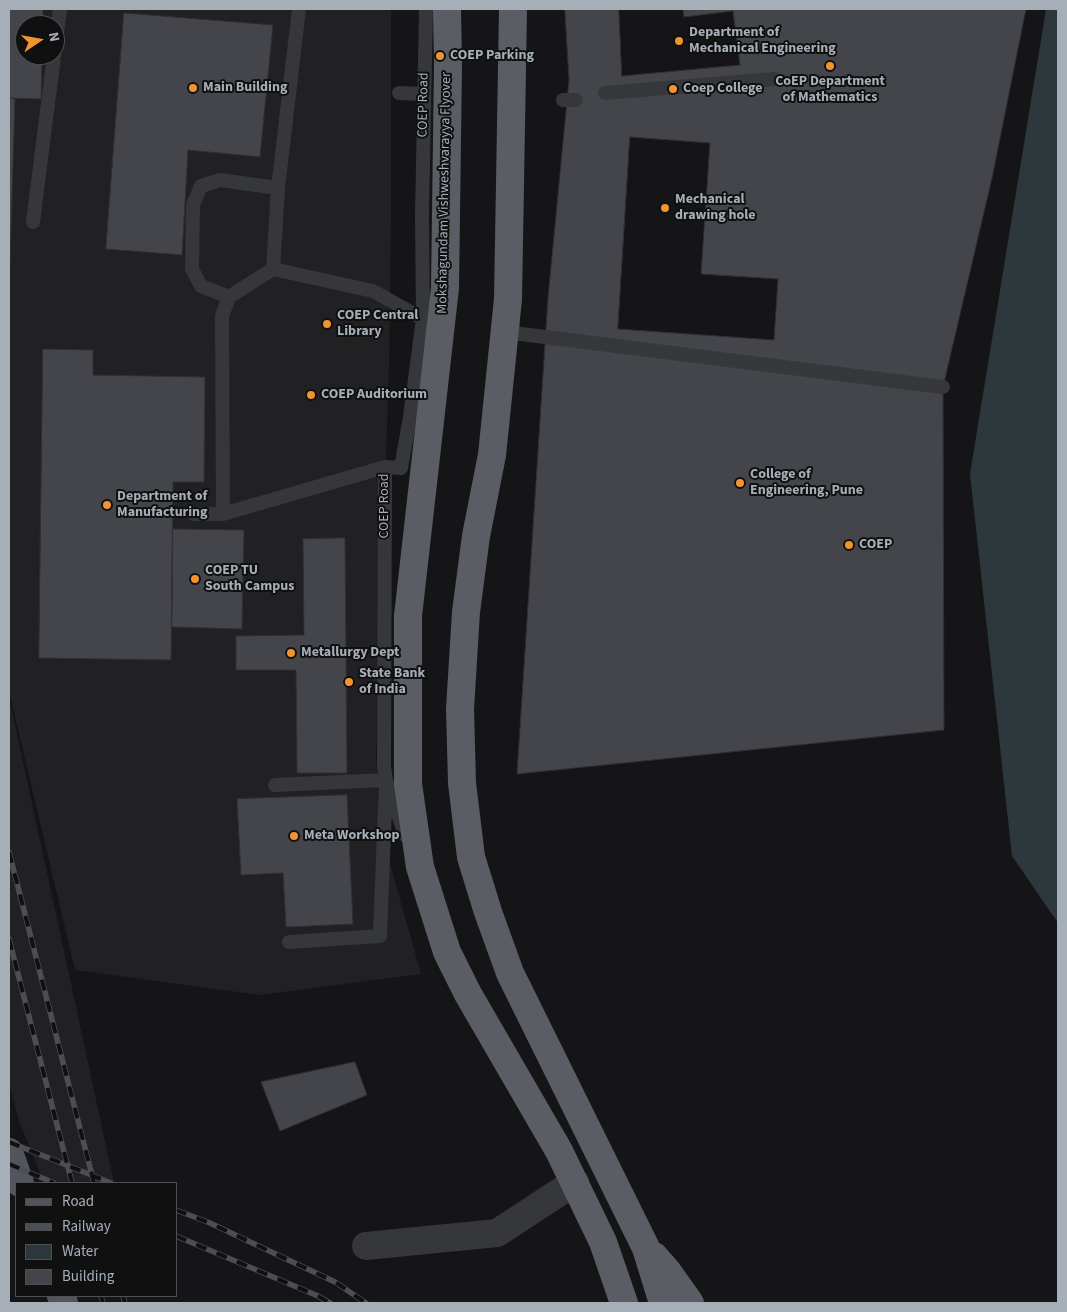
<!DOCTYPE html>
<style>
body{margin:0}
#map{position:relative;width:1067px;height:1312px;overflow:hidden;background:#151517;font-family:"Source Sans 3",sans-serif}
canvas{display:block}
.frame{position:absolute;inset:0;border:10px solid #a6aeb7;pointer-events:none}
.legend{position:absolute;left:15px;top:1182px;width:162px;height:115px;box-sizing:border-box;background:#101011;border:1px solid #4c4f53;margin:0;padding:6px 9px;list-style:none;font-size:15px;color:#a6aeb7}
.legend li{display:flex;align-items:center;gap:10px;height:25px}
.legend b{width:25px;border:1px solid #4c4f53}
.north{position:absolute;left:15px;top:15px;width:50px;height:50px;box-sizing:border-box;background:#101011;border:1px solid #4c4f53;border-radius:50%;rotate:78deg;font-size:14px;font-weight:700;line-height:20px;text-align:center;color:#a6aeb7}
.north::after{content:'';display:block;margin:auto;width:18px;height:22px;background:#f29331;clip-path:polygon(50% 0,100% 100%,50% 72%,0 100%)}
</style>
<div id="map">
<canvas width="1067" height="1312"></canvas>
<div class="frame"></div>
<ul class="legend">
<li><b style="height:6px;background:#52555b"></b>Road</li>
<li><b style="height:6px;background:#4b4e53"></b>Railway</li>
<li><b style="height:14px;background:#2d383c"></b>Water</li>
<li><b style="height:14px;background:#44454a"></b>Building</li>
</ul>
<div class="north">N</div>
</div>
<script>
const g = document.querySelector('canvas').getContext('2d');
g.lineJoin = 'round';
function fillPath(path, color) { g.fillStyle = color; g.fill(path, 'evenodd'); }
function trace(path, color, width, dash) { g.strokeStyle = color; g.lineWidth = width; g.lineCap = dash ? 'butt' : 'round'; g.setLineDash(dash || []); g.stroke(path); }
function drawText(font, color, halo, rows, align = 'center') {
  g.font = font + ' "Source Sans 3",sans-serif'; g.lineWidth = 4; g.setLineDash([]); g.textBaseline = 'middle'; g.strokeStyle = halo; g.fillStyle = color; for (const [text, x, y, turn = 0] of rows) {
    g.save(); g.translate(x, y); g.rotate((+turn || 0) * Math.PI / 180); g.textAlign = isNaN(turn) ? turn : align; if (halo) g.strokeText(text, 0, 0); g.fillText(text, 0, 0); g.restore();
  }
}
fillPath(new Path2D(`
 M9,9H391V224L389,366L376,758L381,832L421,974L260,995L75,970L9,691ZM25,25H55V55H25Z
 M9,697L94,1090L114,1183H44L19,1121L9,1083Z`), '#212123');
fillPath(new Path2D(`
 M1046,9H1058V923L1012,856L970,474Z`), '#2d383c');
const building = new Path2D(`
 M9,9H43V25H25V55H42L41,99L9,98Z
 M565,9H1026L992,178L943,387L944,730L517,774L548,298L569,80Z
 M619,9H683L684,17L733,11L740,65L622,76Z
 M124,13L273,25L260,157L188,150L182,255L106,249Z
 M9,98H15L10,264H9Z
 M630,137L710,143L701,274L778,279L774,340L618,329Z
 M43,349L93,350V375L205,377L204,482H173L171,660L39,658Z
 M173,529L244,530L242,629L172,627Z
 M345,538L347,773H297L296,670H236V636L304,635L303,539Z
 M347,795L353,924L286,927L283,873L241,875L237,799Z
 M355,1062L367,1095L280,1131L261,1082Z`);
fillPath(building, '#44454a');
trace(building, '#2f2f33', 1);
trace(new Path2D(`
 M299,9L278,188L273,269L373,291L423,319
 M399,93L424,94
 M605,93L775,79
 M563,100H576
 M33,222L60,9
 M229,297L201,286L192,269L193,205L201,186L220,180L278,188
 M505,332L943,387
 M194,514H223L385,467
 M223,514L222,316L229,297L273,269
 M275,785L386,780L380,936L289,942
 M405,835L386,780L384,767L385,467L401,468L410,417L423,319L422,215L426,9`), '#36373b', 14);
trace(new Path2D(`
 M366,1246L497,1233L575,1182`), '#36373b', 28);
trace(new Path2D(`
 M9,1152L20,1183
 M61,1296L64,1303`), '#52555b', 28);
trace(new Path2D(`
 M513,9L508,299L492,455L476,536L466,612L460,709L462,783L471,857L488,912L510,973L646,1248L663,1303
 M408,616V784L420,867L447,952L468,994L559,1151L603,1242L624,1303
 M654,1256L668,1272L690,1303`), '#5a5e64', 28);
const rail = new Path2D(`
 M9,852L94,1183
 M9,939L72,1183
 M9,1142L111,1183
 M9,1164L54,1183
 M176,1210L210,1223L335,1282L366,1303
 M176,1236L318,1296L330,1303
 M101,1296L103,1303
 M123,1296L125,1303`);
trace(rail, '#4b4e53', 5.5);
trace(rail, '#101011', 4, [11]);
trace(new Path2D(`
 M408,616L445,288L448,65L447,9`), '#5a5e64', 28);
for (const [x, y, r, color] of [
 [679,41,5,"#f29331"],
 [440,56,5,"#f29331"],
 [830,66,5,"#f29331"],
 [193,88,5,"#f29331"],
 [673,89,5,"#f29331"],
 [665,208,5,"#f29331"],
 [327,324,5,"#f29331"],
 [311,395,5,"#f29331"],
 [740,483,5,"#f29331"],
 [107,505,5,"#f29331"],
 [849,545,5,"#f29331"],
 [195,579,5,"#f29331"],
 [291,653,5,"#f29331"],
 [349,682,5,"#f29331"],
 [294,836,5,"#f29331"]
]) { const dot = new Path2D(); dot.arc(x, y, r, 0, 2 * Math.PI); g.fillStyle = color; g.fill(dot); trace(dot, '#101011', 2); }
drawText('bold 14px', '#a6aeb7', '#101011', [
 ["Department of",689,33],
 ["Mechanical Engineering",689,49],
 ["COEP Parking",450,56],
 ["CoEP Department",830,82,"center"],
 ["of Mathematics",830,98,"center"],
 ["Main Building",203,88],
 ["Coep College",683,89],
 ["Mechanical",675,200],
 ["drawing hole",675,216],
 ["COEP Central",337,316],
 ["Library",337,332],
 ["COEP Auditorium",321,395],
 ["College of",750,475],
 ["Engineering, Pune",750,491],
 ["Department of",117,497],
 ["Manufacturing",117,513],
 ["COEP",859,545],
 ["COEP TU",205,571],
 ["South Campus",205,587],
 ["Metallurgy Dept",301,653],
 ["State Bank",359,674],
 ["of India",359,690],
 ["Meta Workshop",304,836]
], 'left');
drawText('14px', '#a6aeb7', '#101011', [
 ["COEP Road",424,105,-89],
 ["Mokshagundam Vishweshvarayya Flyover",445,193,-89],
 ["COEP Road",385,506,-90]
]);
</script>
